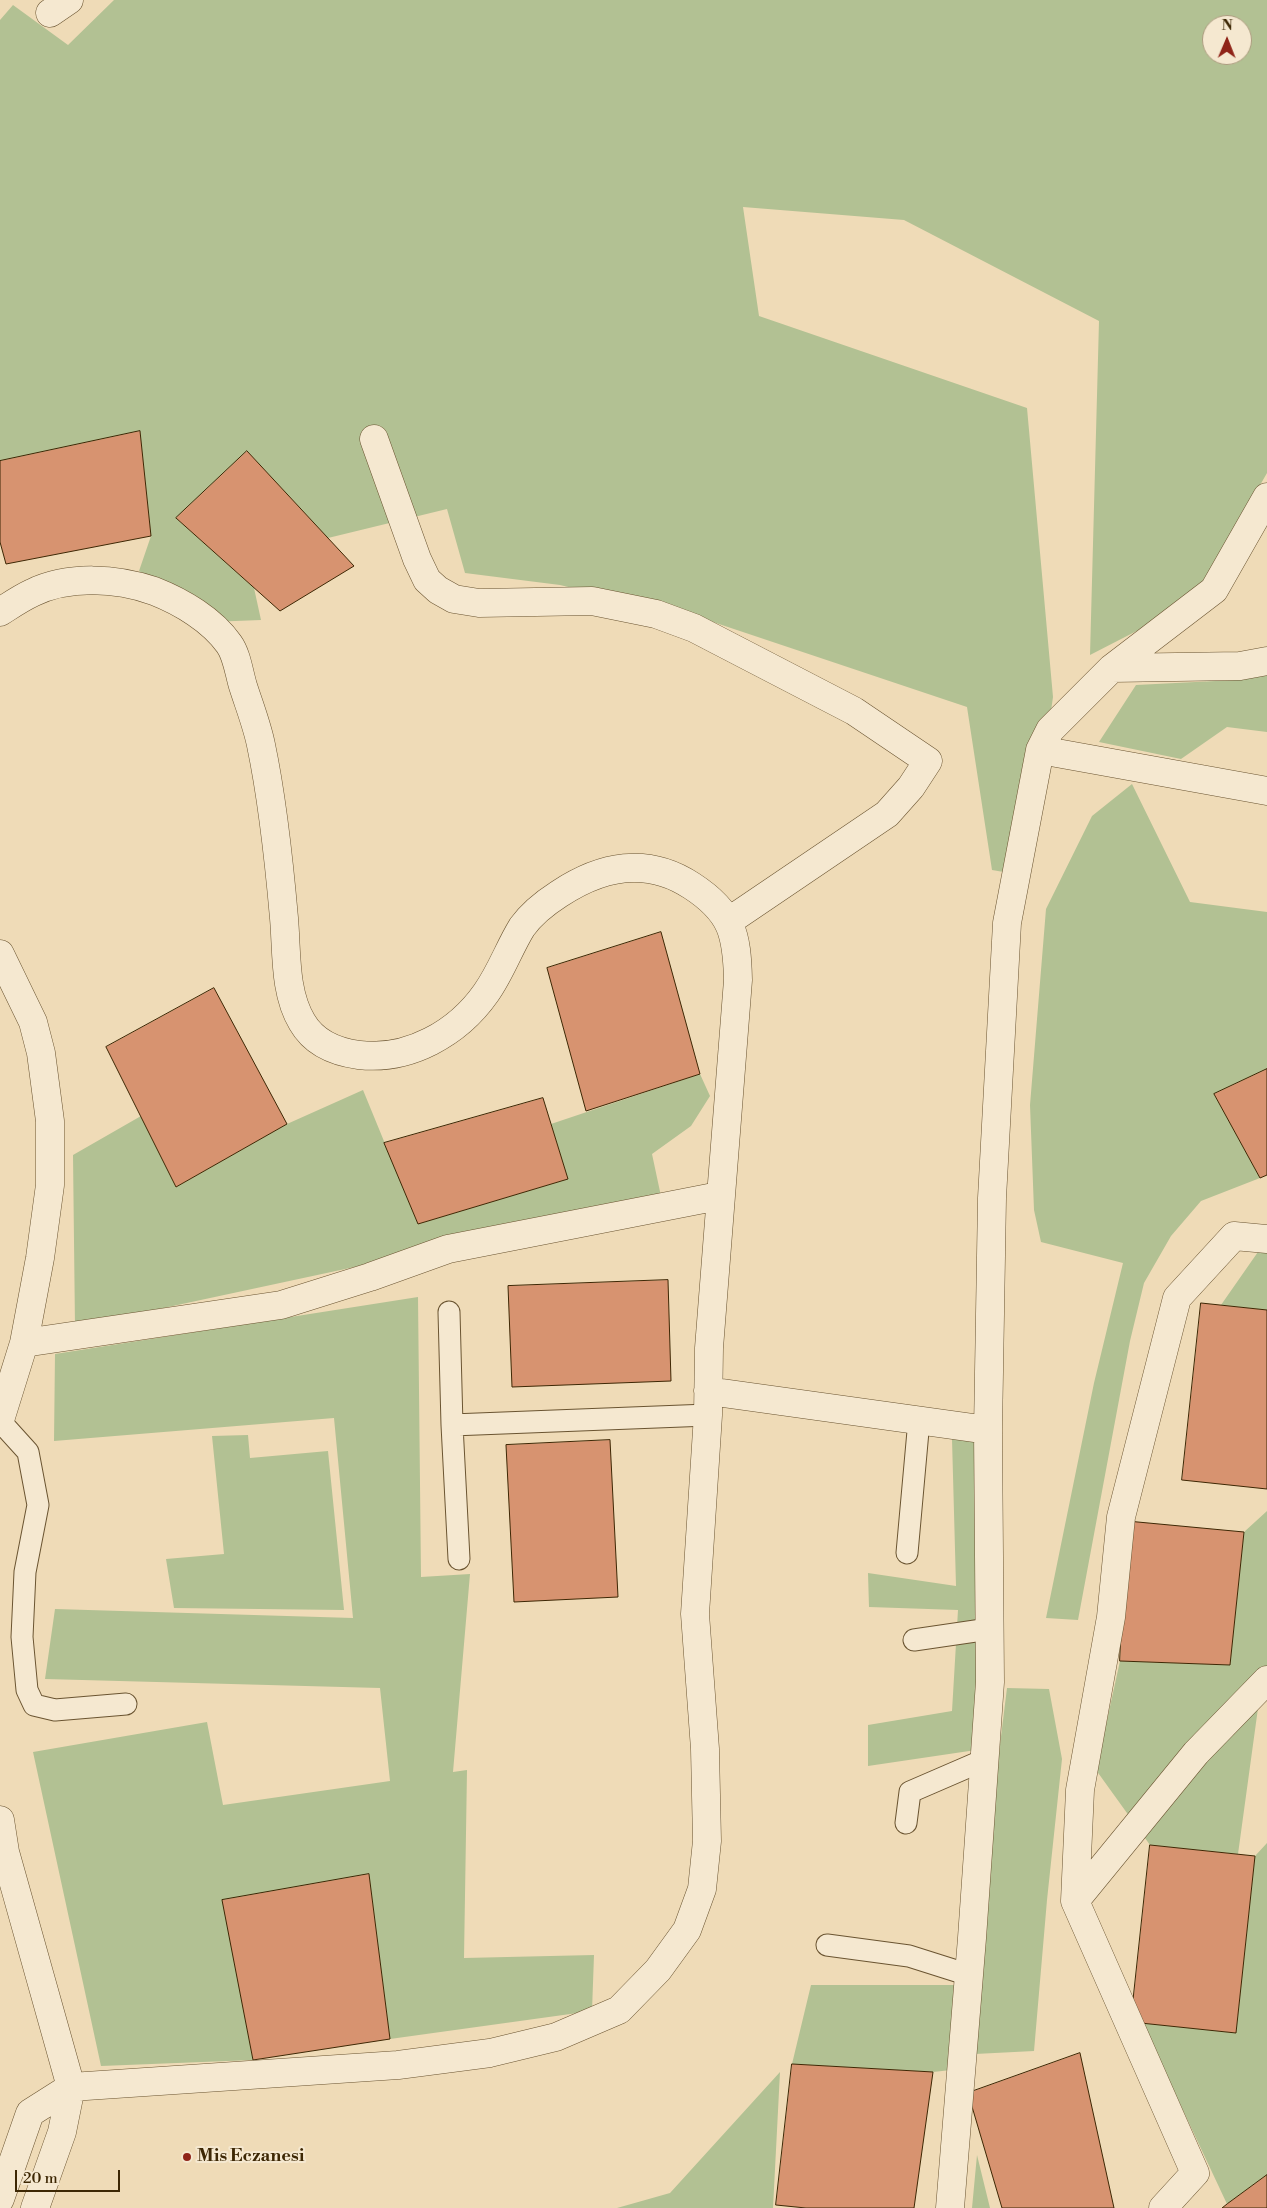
<!DOCTYPE html>
<style>
body{margin:0}
#map{position:relative;width:1267px;height:2208px;overflow:hidden;background:#efdbb7;font-family:"Libre Bodoni",serif}
canvas{display:block}
.north{position:absolute;left:1202px;top:15px;width:50px;height:50px;box-sizing:border-box;background:#f5e8d0;border:1px solid #ab9b7e;border-radius:50%;rotate:1deg;font-size:14px;font-weight:700;line-height:20px;text-align:center;color:#3d2704}
.north::after{content:'';display:block;margin:auto;width:18px;height:22px;background:#8f2418;clip-path:polygon(50% 0,100% 100%,50% 72%,0 100%)}
.scale{position:absolute;left:15px;top:2170px;width:105px;height:22px;box-sizing:border-box;border:2px solid #3d2704;border-top:0;padding-left:6px;font-size:15px;line-height:18px;white-space:nowrap;color:#3d2704;-webkit-text-stroke:4px #f5e8d0;paint-order:stroke}
</style>
<div id="map">
<canvas width="1267" height="2208"></canvas>
<div class="north">N</div>
<div class="scale">20 m</div>
</div>
<script>
const g = document.querySelector('canvas').getContext('2d');
g.lineJoin = 'round';
function fillPath(path, color) { g.fillStyle = color; g.fill(path, 'evenodd'); }
function trace(path, color, width, dash) { g.strokeStyle = color; g.lineWidth = width; g.lineCap = dash ? 'butt' : 'round'; g.setLineDash(dash || []); g.stroke(path); }
function drawText(font, color, halo, rows, align = 'center') {
  g.font = font + ' "Libre Bodoni",serif'; g.lineWidth = 4; g.setLineDash([]); g.textBaseline = 'middle'; g.strokeStyle = halo; g.fillStyle = color; for (const [text, x, y, turn = 0] of rows) {
    g.save(); g.translate(x, y); g.rotate((+turn || 0) * Math.PI / 180); g.textAlign = isNaN(turn) ? turn : align; if (halo) g.strokeText(text, 0, 0); g.fillText(text, 0, 0); g.restore();
  }
}
fillPath(new Path2D(`
 M114,0H1267V473L1193,602L1090,655L1099,321L904,220L743,207L759,316L1027,408L1053,697L1027,876L992,870L967,707L713,622L560,585L465,573L447,509L328,538L247,451L176,518L254,588L261,620L209,622L139,571L151,536L140,431L0,461V20L13,5L68,45ZM1212,25H1242V55H1212Z
 M1267,672V732L1227,727L1181,759L1099,742L1136,685L1235,680Z
 M1132,784L1190,902L1267,912V1069L1214,1094L1260,1178L1201,1201L1171,1236L1144,1283L1130,1341L1078,1620L1046,1618L1094,1383L1123,1263L1041,1242L1034,1210L1030,1105L1046,909L1092,816Z
 M700,1074L710,1096L691,1126L652,1154L662,1201L75,1327L73,1155L141,1116L176,1187L287,1124L363,1090L418,1224L568,1179L551,1124Z
 M1267,1239V1310L1221,1305Z
 M418,1297L421,1577L470,1574L453,1772L467,1770L464,1958L594,1955L592,2011L390,2039L369,1874L223,1900L253,2060L101,2066L33,1752L207,1722L223,1805L390,1781L380,1688L45,1679L55,1609L353,1618L334,1418L54,1441L55,1354Z
 M248,1435L250,1458L328,1451L344,1610L174,1608L166,1559L224,1554L212,1436Z
 M952,1439H982L976,1750L868,1766V1725L952,1711L958,1610L869,1607L868,1573L956,1586Z
 M1267,1511V1679H1262L1238,1854L1150,1845L1096,1770L1120,1661L1230,1665L1244,1532Z
 M1007,1688L1049,1689L1062,1759L1047,1900L1034,2051L975,2054L994,1793Z
 M1267,1843V2175L1227,2204L1142,2023L1236,2033L1255,1856Z
 M811,1985H959L951,2070L933,2072L792,2064Z
 M780,2072L773,2208H617L670,2193Z
 M977,2155L990,2208H972Z`), '#b2c193');
const building = new Path2D(`
 M140,431L151,536L6,564L0,542V461Z
 M247,451L354,566L280,611L176,518Z
 M661,932L700,1074L586,1111L547,968Z
 M214,988L287,1124L176,1187L106,1047Z
 M1267,1069V1175L1260,1178L1214,1094Z
 M543,1098L568,1179L418,1224L384,1143Z
 M668,1280L671,1381L512,1387L508,1286Z
 M1201,1303L1267,1310V1489L1182,1480Z
 M610,1440L618,1597L514,1602L506,1445Z
 M1127,1521L1244,1532L1230,1665L1120,1661Z
 M1150,1845L1255,1856L1236,2033L1131,2022Z
 M369,1874L390,2039L253,2060L222,1900Z
 M1080,2053L1114,2208H1002L968,2093Z
 M792,2064L933,2072L914,2208H806L776,2205Z
 M1267,2175V2208H1222L1227,2204Z`);
fillPath(building, '#d79370');
trace(building, '#3d2704', 1);
const service = new Path2D(`
 M449,1312L452,1425L459,1559
 M0,1421L28,1452L38,1505L25,1572L22,1637L27,1690L34,1705L55,1710L126,1704
 M452,1425L708,1415
 M907,1553L919,1420
 M914,1640L989,1629
 M906,1823L910,1792L984,1760
 M827,1945L909,1956L969,1975`);
const minor = new Path2D(`
 M50,13L69,0
 M374,439L417,559L427,580L438,590L454,599L479,603L592,601L656,614L694,628L854,711L928,761L911,787L887,814L729,921
 M0,612C11,605 21,598 32,593C69,575 117,578 154,591C182,602 212,620 229,644C237,655 239,673 243,686C249,705 257,725 261,745C273,802 279,861 284,918C287,952 284,992 302,1022C314,1043 336,1052 359,1055C409,1061 458,1033 486,993C501,972 509,948 522,927C532,913 545,903 559,894C601,866 647,856 692,886C732,912 737,934 738,980L709,1348L708,1415L695,1614L705,1749L707,1841L702,1889L687,1930L658,1970L619,2010L556,2037L490,2053L398,2065L71,2087L30,2113L0,2199
 M1112,668L1240,666L1267,661
 M1040,750L1267,791
 M0,954L33,1022L41,1053L50,1121V1185L40,1258L24,1343L0,1420
 M24,1343L281,1305L370,1277L448,1249L719,1196
 M708,1391L988,1430
 M0,1820L5,1852L71,2087L62,2132L35,2208
 M1075,1901L1196,1753L1267,1680
 M950,2208L972,1938L990,1682L988,1430L992,1198L1007,923L1040,750L1050,730L1112,668L1214,590L1267,497
 M1163,2208L1195,2173L1075,1901L1080,1790L1111,1617L1121,1517L1177,1298L1234,1236L1267,1239`);
trace(service, '#6a5431', 23);
trace(minor, '#6a5431', 29);
trace(service, '#f5e8d0', 21);
trace(minor, '#f5e8d0', 28);
for (const [x, y, r, color] of [
 [187,2157,5,"#8f2418"]
]) { const dot = new Path2D(); dot.arc(x, y, r, 0, 2 * Math.PI); g.fillStyle = color; g.fill(dot); trace(dot, '#f5e8d0', 2); }
drawText('bold 18px', '#3d2704', '#f5e8d0', [
 ["Mis Eczanesi",197,2157]
], 'left');
</script>
